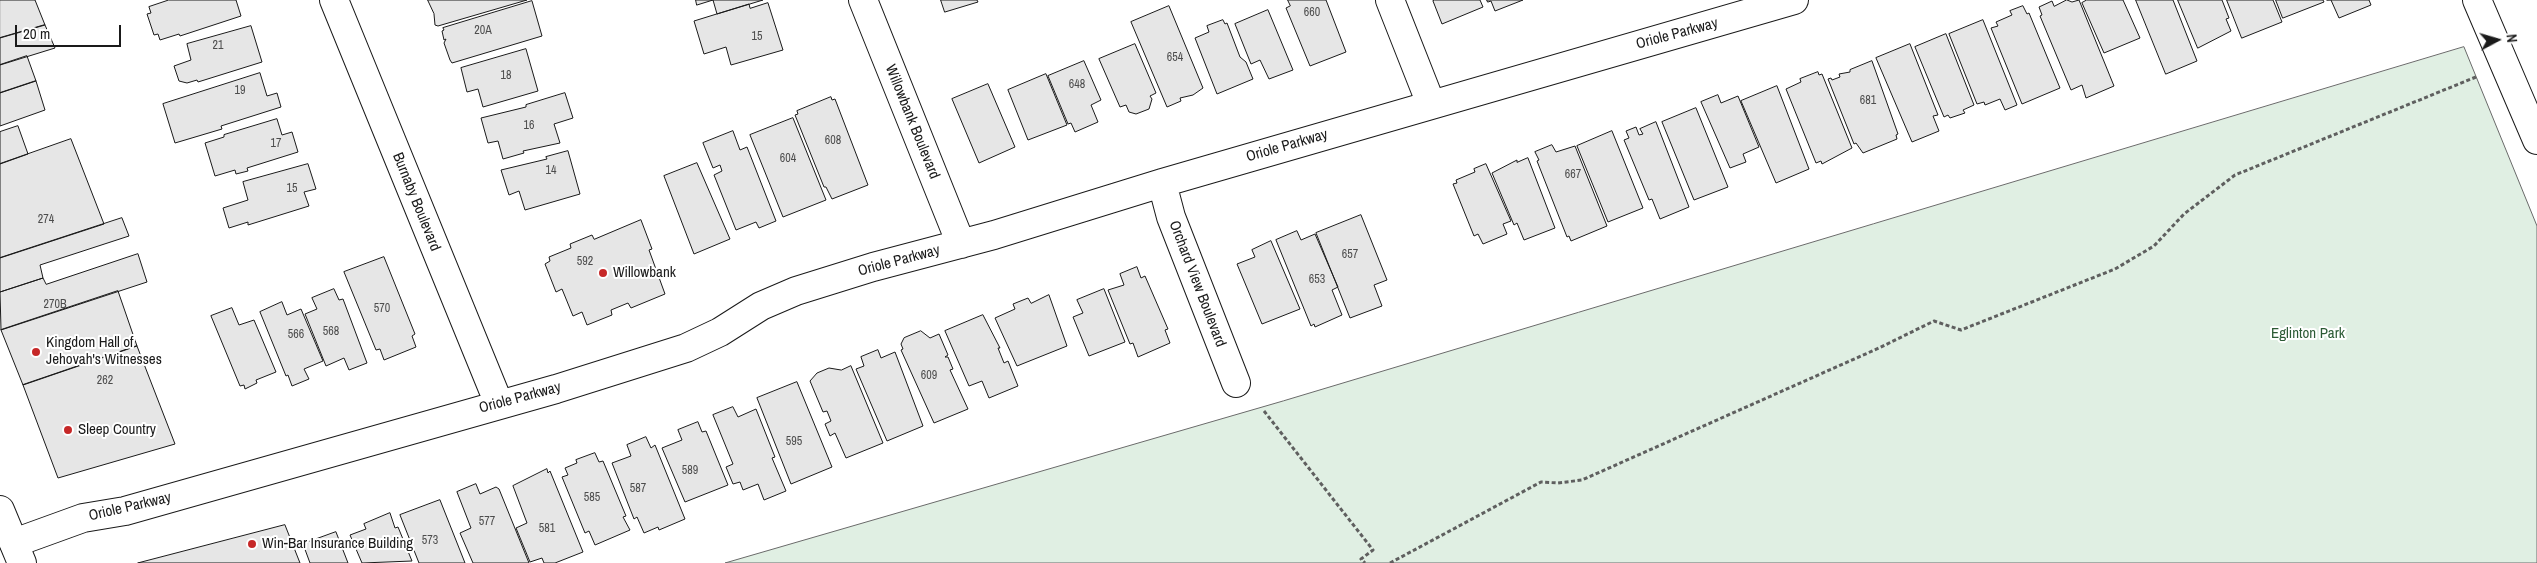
<!DOCTYPE html>
<style>
body{margin:0}
#map{position:relative;width:2537px;height:563px;overflow:hidden;background:#fff;font-family:"Archivo Narrow",sans-serif}
canvas{display:block}
.north{position:absolute;left:2472px;top:15px;width:50px;height:50px;-webkit-text-stroke:4px #fff;paint-order:stroke;rotate:84deg;font-size:14px;font-weight:700;line-height:20px;text-align:center;color:#1a1a1a}
.north::after{content:'';display:block;margin:auto;width:18px;height:22px;background:#1a1a1a;clip-path:polygon(50% 0,100% 100%,50% 72%,0 100%)}
.scale{position:absolute;left:15px;top:25px;width:106px;height:22px;box-sizing:border-box;border:2px solid #1a1a1a;border-top:0;padding-left:6px;font-size:15px;line-height:18px;white-space:nowrap;color:#1a1a1a;-webkit-text-stroke:4px #fff;paint-order:stroke}
</style>
<div id="map">
<canvas width="2537" height="563"></canvas>
<div class="north">N</div>
<div class="scale">20 m</div>
</div>
<script>
const g = document.querySelector('canvas').getContext('2d');
g.lineJoin = 'round';
function fillPath(path, color) { g.fillStyle = color; g.fill(path, 'evenodd'); }
function trace(path, color, width, dash) { g.strokeStyle = color; g.lineWidth = width; g.lineCap = dash ? 'butt' : 'round'; g.setLineDash(dash || []); g.stroke(path); }
function drawText(font, color, halo, rows, align = 'center') {
  g.font = font + ' "Archivo Narrow",sans-serif'; g.lineWidth = 4; g.setLineDash([]); g.textBaseline = 'middle'; g.strokeStyle = halo; g.fillStyle = color; for (const [text, x, y, turn = 0] of rows) {
    g.save(); g.translate(x, y); g.rotate((+turn || 0) * Math.PI / 180); g.textAlign = isNaN(turn) ? turn : align; if (halo) g.strokeText(text, 0, 0); g.fillText(text, 0, 0); g.restore();
  }
}
const green = new Path2D(`
 M2464,47L2537,226V563H725L1283,401Z`);
fillPath(green, '#e0efe3');
trace(green, '#6a6a6a', 1);
const building = new Path2D(`
 M0,0H35L45,25L0,38Z
 M169,0H236L241,16L180,36L179,34L160,40L158,34L154,35L147,14L151,13L149,7Z
 M428,0H527L438,26L435,25L434,14Z
 M696,0H763L717,14L713,0L697,5Z
 M941,0H977L978,2L945,12Z
 M1288,0H1326L1346,52L1310,66L1286,8L1290,6Z
 M1435,0H1480L1483,7L1442,24L1433,1Z
 M1487,0H1523L1495,11L1491,1L1488,2Z
 M2067,0L2072,2L2079,0L2114,86L2086,98L2082,85L2071,90L2040,16L2042,15L2039,7L2052,1L2054,6Z
 M2087,0H2123L2140,38L2104,53L2082,3Z
 M2136,0H2173L2197,61L2166,74Z
 M2178,0H2222L2229,18L2226,19L2231,31L2198,48Z
 M2227,0H2273L2282,22L2242,38Z
 M2276,0H2323L2324,2L2283,18Z
 M2327,0H2369L2371,5L2339,18L2331,0Z
 M532,1L542,36L452,63L450,60L444,43L446,39L444,40L442,31L444,30L443,28Z
 M768,3L783,50L731,65L726,47L704,54L694,21L749,4L750,8Z
 M1169,6L1203,88L1193,95L1180,98L1181,101L1167,107L1131,22Z
 M2023,6L2027,14L2029,13L2060,88L2022,104L1991,28L1998,26L1996,22L2012,15L2010,11Z
 M1268,10L1293,70L1269,79L1260,60L1251,64L1235,24Z
 M1223,20L1225,24L1227,23L1240,57L1246,62L1253,79L1217,94L1195,38L1209,32L1207,26Z
 M1983,20L2017,105L2005,110L2000,99L1985,105L1984,102L1977,104L1949,34Z
 M45,25L55,48L0,65V38Z
 M251,26L262,62L198,82L197,80L187,83L179,81L174,66L191,60L187,44Z
 M1946,34L1974,105L1963,110L1965,113L1950,118L1948,115L1944,117L1915,47Z
 M1135,44L1156,93L1150,96L1152,99L1149,109L1136,114L1129,112L1126,105L1120,107L1099,59Z
 M1910,44L1938,115L1933,116L1939,131L1912,142L1876,58Z
 M526,49L538,91L483,107L478,89L467,92L461,68Z
 M27,56L36,81L0,93V65Z
 M1084,61L1101,100L1091,105L1098,122L1075,132L1071,123L1068,124L1048,76Z
 M1872,61L1898,134L1896,135L1897,139L1863,153L1856,143L1854,144L1828,79L1831,78L1832,80L1840,77L1839,74L1850,72V70Z
 M1818,72L1819,75L1822,74L1852,148L1822,164L1821,161L1816,163L1786,89L1801,82L1800,79Z
 M260,73L267,96L277,93L281,107L221,126L222,129L175,143L163,104Z
 M1046,74L1067,125L1028,140L1008,90Z
 M36,81L45,110L0,126V93Z
 M988,84L1015,147L979,163L952,99Z
 M1777,86L1809,169L1776,183L1741,101Z
 M565,93L573,118L554,124L560,143L523,151L524,153L503,159L498,141L488,143L481,118L526,107V105Z
 M1718,95L1721,103L1738,96L1759,147L1743,154L1746,162L1730,168L1701,102Z
 M831,97L832,100L835,99L868,185L832,199L826,187H824L795,115L798,114L797,111Z
 M1696,108L1728,187L1694,200L1662,122Z
 M793,118L826,200L783,217L750,135Z
 M277,119L282,135L292,132L298,152L247,168L248,171L236,174L235,170L215,176L205,143L224,137V135Z
 M1656,122L1689,207L1660,219L1652,199L1649,200L1624,140L1629,138L1626,131L1636,127L1639,135L1643,134L1640,129Z
 M18,126L28,154L0,164V132Z
 M733,131L740,150L747,147L776,221L759,228L756,222L736,230L714,175L722,171L720,165L713,168L703,143Z
 M1612,131L1643,208L1608,222L1577,146Z
 M71,139L104,224L0,258V164Z
 M1552,145L1556,152L1575,146L1607,226L1571,241L1569,236L1567,237L1537,161L1539,160L1535,152Z
 M568,151L580,194L525,210L519,191L509,195L501,170L547,159L546,157Z
 M1528,158L1555,228L1524,240L1517,223L1514,225L1492,173L1517,160V162Z
 M697,163L730,239L694,254L664,176Z
 M308,164L316,189L304,192L309,206L248,225V222L229,228L223,208L248,200L243,182Z
 M1486,164L1511,221L1503,224L1507,234L1483,244L1478,234L1474,236L1453,184L1457,183L1456,180L1475,172L1474,169Z
 M1361,215L1387,280L1374,285L1382,306L1350,318L1316,233Z
 M122,218L129,236L40,265L43,278L0,292V258Z
 M641,220L652,249L649,250L665,294L631,308L628,303L611,310L612,315L587,325L582,312L573,316L562,289L556,292L545,264L550,261L549,257L571,248L570,244L592,235L594,239Z
 M1297,231L1301,240L1315,234L1338,287L1332,290L1342,315L1315,327L1314,324L1311,326L1276,240Z
 M1271,241L1300,309L1262,324L1237,264L1255,257L1252,250Z
 M138,254L147,282L1,330L0,292L43,278L46,284Z
 M384,257L415,334L412,336L416,347L384,360L380,349L376,350L344,272Z
 M1137,267L1141,278L1145,276L1168,329L1165,330L1170,343L1138,357L1133,343L1130,344L1108,290L1124,285L1120,274Z
 M334,289L339,300L343,299L367,363L349,370L344,358L326,366L305,314L317,309L312,298Z
 M1104,289L1125,342L1089,356L1073,317L1083,313L1077,300Z
 M118,291L137,346L23,385L1,330Z
 M1049,295L1067,346L1017,366L995,318L1015,309L1013,304L1028,298L1031,303Z
 M282,302L287,315L301,309L323,361L304,369L309,379L292,386L288,375L286,376L260,312Z
 M232,308L239,325L254,320L276,372L256,380L257,383L245,389L244,385L240,386L211,316Z
 M983,315L1000,348H998L1004,363L1008,361L1018,386L989,398L982,381L969,386L945,331Z
 M921,331L930,338L939,334L948,355L945,357H948L953,369L950,370L968,409L934,423L901,350L903,349L901,344L904,338Z
 M137,346L175,444L58,478L23,385Z
 M878,350L881,358L895,352L923,426L887,441L856,369L864,366L861,357Z
 M851,366L883,443L846,458L835,433L830,436L825,424L831,421L827,411L823,412L810,381L817,373L829,368L841,370Z
 M797,382L832,467L791,484L757,398Z
 M733,407L738,417L756,409L775,457L772,458L786,491L764,500L758,484L743,490L740,482L733,484L726,467L733,464L713,415Z
 M698,422L702,432L706,431L728,485L685,502L662,448L682,440L678,430Z
 M646,437L651,448L655,445L685,519L659,530L658,527L644,533L637,517L634,519L612,463L631,456L627,445Z
 M595,453L599,462L603,461L626,516L623,517L630,530L595,545L589,531L585,533L562,477L568,475L565,468L577,463L576,460Z
 M547,469L548,473L550,471L583,552L555,563H544L542,558L530,562L516,528L527,523L513,486Z
 M476,484L480,494L496,487L499,489L529,563H473L460,533L471,528L457,492Z
 M440,500L465,563H419L400,515Z
 M390,513L395,528L398,527L412,561L362,563L350,535L366,529L364,524Z
 M285,525L300,563H138Z
 M336,532L348,563H310L303,544Z`);
fillPath(building, '#e6e6e6');
trace(building, '#1a1a1a', 1);
const minor = new Path2D(`
 M334,0L499,404
 M863,0L961,244
 M1390,0L1431,104
 M2477,0L2537,140
 M1162,183L1171,217L1236,383
 M14,543L83,518L125,511L556,389L686,348L720,332L761,306L796,291L873,267L994,235L1162,183L1794,0`);
const primary = new Path2D(`
 M0,510L22,563`);
trace(minor, '#1a1a1a', 30);
trace(primary, '#1a1a1a', 30);
trace(new Path2D(`
 M1264,411L1373,550L1361,559L1365,563
 M1390,563L1541,482L1558,483L1582,480L1879,348L1934,321L1961,330L2115,269L2154,246L2184,214L2235,175L2476,77`), '#5f5f5f', 3, [4, 2.5]);
trace(minor, '#fff', 28);
trace(primary, '#fff', 28);
for (const [x, y, r, color] of [
 [603,273,5,"#c62828"],
 [36,352,5,"#c62828"],
 [68,430,5,"#c62828"],
 [252,544,5,"#c62828"]
]) { const dot = new Path2D(); dot.arc(x, y, r, 0, 2 * Math.PI); g.fillStyle = color; g.fill(dot); trace(dot, '#fff', 2); }
drawText('12px', '#4d4d4d', null, [
 ["660",1312,13],
 ["20A",483,31],
 ["15",757,37],
 ["21",218,46],
 ["654",1175,58],
 ["18",506,76],
 ["648",1077,85],
 ["19",240,91],
 ["681",1868,101],
 ["16",529,126],
 ["608",833,141],
 ["17",276,144],
 ["604",788,159],
 ["14",551,171],
 ["667",1573,175],
 ["15",292,189],
 ["274",46,220],
 ["657",1350,255],
 ["592",585,262],
 ["653",1317,280],
 ["270B",55,305],
 ["570",382,309],
 ["568",331,332],
 ["566",296,335],
 ["609",929,376],
 ["262",105,381],
 ["595",794,442],
 ["589",690,471],
 ["587",638,489],
 ["585",592,498],
 ["577",487,522],
 ["581",547,529],
 ["573",430,541]
]);
drawText('15px', '#1a1a1a', '#fff', [
 ["Oriole Parkway",1677,34,-15],
 ["Willowbank Boulevard",912,122,68],
 ["Oriole Parkway",1287,146,-16],
 ["Burnaby Boulevard",416,202,68],
 ["Oriole Parkway",899,261,-15],
 ["Orchard View Boulevard",1197,284,69],
 ["Oriole Parkway",520,398,-15],
 ["Oriole Parkway",130,507,-13]
]);
drawText('15px', '#1a1a1a', '#fff', [
 ["Willowbank",613,273],
 ["Kingdom Hall of",46,343],
 ["Jehovah's Witnesses",46,360],
 ["Sleep Country",78,430],
 ["Win-Bar Insurance Building",262,544]
], 'left');
drawText('15px', '#2b5a34', '#fff', [
 ["Eglinton Park",2308,334]
]);
</script>
